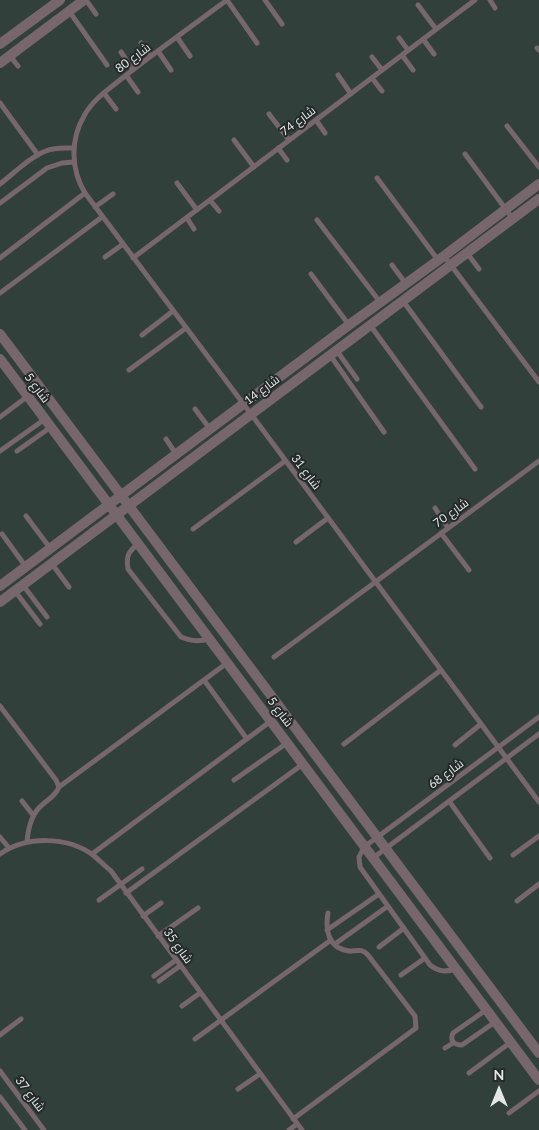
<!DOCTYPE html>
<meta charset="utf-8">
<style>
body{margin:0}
#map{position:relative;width:539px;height:1130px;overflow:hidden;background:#2e3433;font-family:Lato,sans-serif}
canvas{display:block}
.north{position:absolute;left:474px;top:1065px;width:50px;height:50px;-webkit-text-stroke:4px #242a29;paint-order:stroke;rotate:0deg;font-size:14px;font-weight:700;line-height:20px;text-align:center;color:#e3e7e6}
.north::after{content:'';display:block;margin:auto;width:18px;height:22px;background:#e3e7e6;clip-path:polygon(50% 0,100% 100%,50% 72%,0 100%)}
</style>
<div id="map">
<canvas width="539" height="1130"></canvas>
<div class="north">N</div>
</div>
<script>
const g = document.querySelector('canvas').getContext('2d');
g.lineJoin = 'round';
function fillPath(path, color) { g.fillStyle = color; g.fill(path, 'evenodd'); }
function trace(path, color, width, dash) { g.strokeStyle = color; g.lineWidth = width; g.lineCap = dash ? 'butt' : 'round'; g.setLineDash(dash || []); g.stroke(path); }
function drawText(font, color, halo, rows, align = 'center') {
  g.font = font + ' Lato,Cairo,sans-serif'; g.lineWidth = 4; g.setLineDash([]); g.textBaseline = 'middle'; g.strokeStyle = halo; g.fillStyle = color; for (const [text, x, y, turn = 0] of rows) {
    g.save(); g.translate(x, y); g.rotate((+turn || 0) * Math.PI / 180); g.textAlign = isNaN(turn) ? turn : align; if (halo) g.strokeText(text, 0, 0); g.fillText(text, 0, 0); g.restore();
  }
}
fillPath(new Path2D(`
 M0,0H539V1130H0Z`), '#32403c');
trace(new Path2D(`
 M86,0L96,14
 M265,0L282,24
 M490,0L495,8
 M418,5L436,29
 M69,11L107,65
 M177,37L190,56
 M399,38L408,50
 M423,39L434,54
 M141,43L151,56
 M257,43L227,0C193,25 158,50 125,76C110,88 93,99 84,116C70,140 71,170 85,193L251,414L539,802
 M537,48L539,50
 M158,51L171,70
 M121,52L133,70
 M402,55L413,70
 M10,56L18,66
 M372,57L382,70
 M126,75L138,92
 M338,75L351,94
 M372,78L382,91
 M104,93L116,109
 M0,103L38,155
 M269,114L289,140
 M316,120L325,133
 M507,126L539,167
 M234,140L254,167
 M278,148L287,160
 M465,154L513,219
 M377,178L438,260
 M177,183L197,210
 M0,184C13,174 31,156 46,151C55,147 65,148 74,148
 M210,200L219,211
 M0,203L47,168L62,163L74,162
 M95,207L113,194
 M187,218L194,229
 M317,220L380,302
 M467,253L479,269
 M444,256L539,382
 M105,257L123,244
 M0,258L85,193
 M133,258L475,0
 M392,265L406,284
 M311,274L349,325
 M0,293L102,217
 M403,301L481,407
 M370,325L475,469
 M142,335L173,311
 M337,351L357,379
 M330,355L384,432
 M129,370L186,328
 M195,409L210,429
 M0,417L28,396
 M166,439L176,454
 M0,451L45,419
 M17,451L51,427
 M435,508L448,528
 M26,516L50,548
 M193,529L285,461
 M441,533L469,570
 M2,534L26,567
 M296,542L328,518
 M138,544C128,552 126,556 128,569L181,637C191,641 198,642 209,639
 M52,564L69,587
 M23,585L47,617
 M15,591L40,624
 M274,657L539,461
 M204,680L247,739
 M0,706L56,780L59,787C55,797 49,798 42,805C31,814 28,829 27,842
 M344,744L441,670
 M455,745L481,724
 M234,780L287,743
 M59,787L227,663
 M22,801L33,815
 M449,801L490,858
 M0,837L9,848
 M0,854C26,836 67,836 93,855C99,860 105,866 111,871L302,1130
 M92,854L271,721
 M513,855L539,836
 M373,858L539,734
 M126,893L303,764
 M99,900L142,869
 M517,901L539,884
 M143,916L161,903
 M327,930L379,894
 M158,936L198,908
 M335,944L388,906
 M379,947L404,928
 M456,969C445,972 439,972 430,965L360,867L359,857L364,847L539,717
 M401,975L425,958
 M154,976L176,960
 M159,981L180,966
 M182,1006L200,993
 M486,1010L453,1033C450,1040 453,1045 462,1045L495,1022
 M0,1035L21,1019
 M195,1039L331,940
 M445,1048L453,1043
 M0,1071L44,1130
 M469,1073L511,1042
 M238,1089L260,1074
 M0,1097L25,1130
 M509,1113L539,1091
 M293,1119L416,1028L415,1016L368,955C362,948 357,951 349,951C328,948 325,930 328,913
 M289,1130L297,1124`), '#77676c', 5);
trace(new Path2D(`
 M0,44L60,0
 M0,63L84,0
 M0,334L539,1053
 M0,359L539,1080
 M0,586L349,325L444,256L539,184
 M0,602L539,199`), '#77676c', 10);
drawText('12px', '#e3e7e6', '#242a29', [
 ["شارع 80",133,58,-37],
 ["شارع 74",298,121,-37],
 ["شارع 5",37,388,53],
 ["شارع 14",262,390,-37],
 ["شارع 31",306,472,53],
 ["شارع 70",451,513,-36],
 ["شارع 5",280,712,53],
 ["شارع 68",446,774,-37],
 ["شارع 35",178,946,54],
 ["شارع 37",30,1094,53]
]);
</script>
